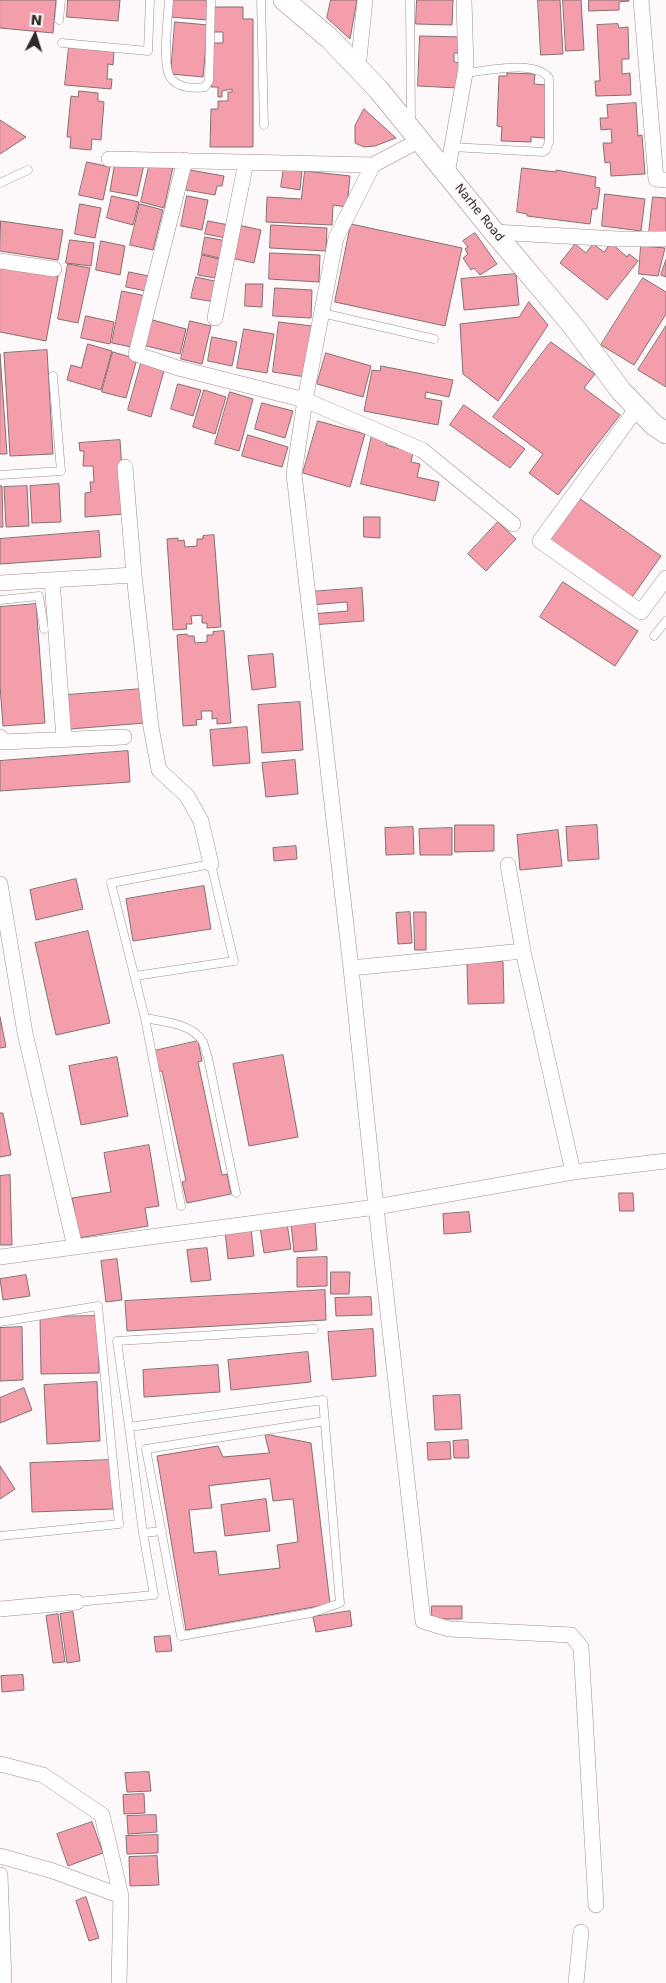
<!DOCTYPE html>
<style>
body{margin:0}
#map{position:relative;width:666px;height:1983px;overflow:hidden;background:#fdf8f9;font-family:"DejaVu Sans",sans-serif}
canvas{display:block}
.north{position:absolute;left:10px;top:10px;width:50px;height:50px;-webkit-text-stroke:4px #fdf8f9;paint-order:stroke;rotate:5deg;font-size:14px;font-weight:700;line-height:20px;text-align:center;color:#302728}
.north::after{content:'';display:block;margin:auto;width:18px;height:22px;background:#302728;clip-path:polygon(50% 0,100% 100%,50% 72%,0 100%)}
</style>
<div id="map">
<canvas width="666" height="1983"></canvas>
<div class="north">N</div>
</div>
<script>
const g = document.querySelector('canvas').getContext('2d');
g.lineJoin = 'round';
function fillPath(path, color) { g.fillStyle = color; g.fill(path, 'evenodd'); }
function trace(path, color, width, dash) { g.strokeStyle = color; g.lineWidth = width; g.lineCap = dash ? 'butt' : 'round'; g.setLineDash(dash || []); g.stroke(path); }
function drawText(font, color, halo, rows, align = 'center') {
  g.font = font + ' "DejaVu Sans",sans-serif'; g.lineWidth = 4.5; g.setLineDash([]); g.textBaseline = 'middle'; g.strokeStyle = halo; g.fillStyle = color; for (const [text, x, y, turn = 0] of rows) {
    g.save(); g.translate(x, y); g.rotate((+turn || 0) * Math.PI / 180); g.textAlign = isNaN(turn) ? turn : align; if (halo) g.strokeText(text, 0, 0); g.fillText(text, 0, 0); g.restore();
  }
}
const building = new Path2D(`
 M0,0H56L53,33L0,28Z
 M68,0H120L118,21L67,17Z
 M171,0H210L208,20L170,17Z
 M331,0H357L350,39L327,18Z
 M417,0H453L452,25L416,24Z
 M538,0H560L563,54L541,55Z
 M563,0H581L584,50L566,51Z
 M589,0H629V1L619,2V10L589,11Z
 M212,7H243V19H253V147H210L211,109H218V101H228V92H232V89L222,91V97H218V87H211V43H223V32H212Z
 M175,22L208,25L203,77L171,74Z
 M618,24L619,28L628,27L629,59H622V74L630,73L631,95L596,96L595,81H600L597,25Z
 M420,36L459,37L458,53H454V62L459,63L458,88L418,86Z
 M69,47L114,51L113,65L108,64L107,79H112L111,89L65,85Z
 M507,73L535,74L534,84L547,85L545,138L531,137V142L501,141L502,127L497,126L499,76H507Z
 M79,91L98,93V101L104,102L101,140L92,139L91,150L70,148L71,137H67L71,96L78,97Z
 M636,103L638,136L642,135L645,174L611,176L610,162L605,163L603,143H612L611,129L601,130L600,118H608L607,105Z
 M364,109L396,138L375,146L364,147L355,143V126Z
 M0,120L26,137L0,154Z
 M145,160L137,196L110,191L115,162Z
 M87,162L110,167L103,200L79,195Z
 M150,162L173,167L164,208L141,202Z
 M284,167L302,170L300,190L281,187Z
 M522,168L556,172V170L596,177L595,187L600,188L597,209H592L590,224L527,216V214L517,212Z
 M190,170L224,176L222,186H217L215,195L186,190Z
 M305,171L350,176L347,207L333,205L332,225L266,222L267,197L301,199Z
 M605,194L645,199L641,231L602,226Z
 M112,196L139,202L133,225L107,218Z
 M187,196L208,200L202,230L181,226Z
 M653,197L666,198V235L649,233Z
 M80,204L101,208L95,238L75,234Z
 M140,204L163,210L153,250L130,245Z
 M1,221L63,230L58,260L0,251Z
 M208,221L229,225L226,238L205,234Z
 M351,224L462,248L445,326L335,302Z
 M238,225L261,230L254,263L231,258Z
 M271,225L327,228L326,251L270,248Z
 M475,233L497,264L480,275L474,268L471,270L463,258L468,254L465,249L468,247L463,241Z
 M205,237L227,241L224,259L202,254Z
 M70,240L94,243L91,266L66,263Z
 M101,241L125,246L120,275L96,270Z
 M611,243L627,257L629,254L638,261L607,300L560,263L575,244L586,253L593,244L604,252Z
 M641,246L665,248L658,276L639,274Z
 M270,253L320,255L319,282L269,279Z
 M202,255L219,259L215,278L198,275Z
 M666,260V277L661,275Z
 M68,264L90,268L78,323L58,319Z
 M0,265L58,276L46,341L0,332Z
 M129,272L154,277L151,292L126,287Z
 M516,274L519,305L464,310L461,279Z
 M196,277L219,282L215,302L191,298Z
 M643,278L666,292V314L634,365L601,345Z
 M246,284H263L262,307L245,306Z
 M275,288L312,290L311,318L273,316Z
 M122,291L146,296L136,348L112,343Z
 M529,302L548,325L498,401L463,374L460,324L519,317Z
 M86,316L114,322L110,344L81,338Z
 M149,319L186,329L180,354L142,345Z
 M190,321L211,326L202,364L181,359Z
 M279,322L312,326L306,377L273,372Z
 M666,326V387L638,370Z
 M244,329L274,334L267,373L237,368Z
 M212,337L237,342L232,366L208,361Z
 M551,342L595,374L584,388L620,415L558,495L529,473L543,454L493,417Z
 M88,344L112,351L101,390L67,380L71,365L81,368Z
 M47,350L53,454L10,456L4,353Z
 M113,352L137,359L126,398L102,392Z
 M326,353L371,366L363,397L317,384Z
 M0,354L7,454H0Z
 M142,360L165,367L151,417L128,410Z
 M381,366L453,380L449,397L426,392L425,398L442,401L438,425L364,411L372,370L380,371Z
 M178,384L201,390L193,416L171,409Z
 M204,390L226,397L215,434L193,427Z
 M230,392L253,399L239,451L215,444Z
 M262,403L293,411L285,438L255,429Z
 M464,405L525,449L510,468L450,425Z
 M318,421L365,434L350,487L303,473Z
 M248,435L288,447L282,467L242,456Z
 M372,435L388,439L386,445L413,452L411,462L420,464L417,477L439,482L435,501L361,484Z
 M120,440L125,514L85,517V493L91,492L90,482H94L93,466H83L84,451H80L79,443Z
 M59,484L61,522L32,523L30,486Z
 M0,486H2L3,527H0Z
 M27,486L29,526L6,527L4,487Z
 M576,496L661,556L630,600L545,540Z
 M364,517H380V538L364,537Z
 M498,522L516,539L486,571L468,554Z
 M99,531L101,557L0,564V539Z
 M214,535L221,627L207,628V623H202V615L191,616L192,624H186L187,629L173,630L167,539L178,538V541L184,540L185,547L197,546V539H203V536Z
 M563,582L638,631L615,666L540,617Z
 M362,588L364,621L312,625L311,614L348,611L347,602L310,605L309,592Z
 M36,604L45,723L3,726L0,686V607Z
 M224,631L231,723L217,724V718L212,719V711H201L202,719L196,720L197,725L183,726L177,635L187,634L188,636H194L195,643L207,642V635H213V632Z
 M273,654L276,687L252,690L248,656Z
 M142,689L145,723L70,729L67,695Z
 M300,702L303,750L262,753L258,705Z
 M247,727L250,763L213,766L210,730Z
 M128,751L130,782L0,791V761Z
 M295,760L298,794L266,797L262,763Z
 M455,825H494V851L455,852Z
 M597,825L599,859L568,861L566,827Z
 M413,827L414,854L386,855L385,828Z
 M452,828V855H420L419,829Z
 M558,830L562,866L520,870L517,835Z
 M296,846L297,859L274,861L273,848Z
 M76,879L83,909L36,920L30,890Z
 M204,886L211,929L133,941L126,899Z
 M410,912L412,943L398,944L396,913Z
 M414,912H426V950H415Z
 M88,931L110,1023L56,1035L35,943Z
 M503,962L504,1003L468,1004L467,963Z
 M0,1017L6,1047L0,1048Z
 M198,1041L202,1061L198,1062L222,1175L227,1174L231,1194L187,1203L182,1182L186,1181L162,1071H158L154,1051Z
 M283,1055L298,1137L249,1146L233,1064Z
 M117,1057L128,1116L81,1125L69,1066Z
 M0,1113H3L11,1155L0,1157Z
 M149,1145L159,1206L145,1208L148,1226L79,1238L72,1198L111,1192L104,1153Z
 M10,1175L12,1245H0V1176Z
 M619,1193H633L634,1211H620Z
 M469,1212L471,1232L444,1234L443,1214Z
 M315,1221L317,1250L294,1252L291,1224Z
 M287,1223L291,1249L264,1253L260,1227Z
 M251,1228L254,1256L228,1259L225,1231Z
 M207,1248L211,1280L191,1282L187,1250Z
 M327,1257V1286L297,1287V1258Z
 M117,1259L122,1300L106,1302L101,1261Z
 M331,1272H350L349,1294H331Z
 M26,1275L30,1296L3,1300L0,1279Z
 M325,1290L326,1320L127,1331L125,1301Z
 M371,1297L372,1315L336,1316L335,1298Z
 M98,1316L99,1373L41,1374L40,1317Z
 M22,1327L23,1380L0,1381V1328Z
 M373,1329L376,1376L332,1380L328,1332Z
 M308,1352L311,1382L231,1390L228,1360Z
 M218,1365L220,1392L144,1397L143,1370Z
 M97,1382L100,1441L47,1444L44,1385Z
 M24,1388L32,1410L0,1423V1398Z
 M460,1395L462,1429L435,1430L433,1396Z
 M265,1434L311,1443L330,1604L186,1630L157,1456L218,1446L223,1457L269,1453ZM270,1479L273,1501L293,1499L298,1542L277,1545L280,1568L219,1575L216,1551L194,1553L189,1510L212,1508L209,1486Z
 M468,1440L469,1458H454L453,1441Z
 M450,1442L451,1459L428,1460L427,1443Z
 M111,1460L113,1509L32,1512L30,1463Z
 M0,1466L15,1489L0,1499Z
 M266,1499L270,1531L225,1536L221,1505Z
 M432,1606H462V1619H432Z
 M350,1611L352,1626L316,1632L313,1617Z
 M73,1612L80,1661L67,1663L60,1614Z
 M58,1614L65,1662L53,1663L46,1616Z
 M170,1636L172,1651L156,1652L154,1637Z
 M23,1675L24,1690L2,1692L1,1676Z
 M149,1772L151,1791L127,1792L125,1773Z
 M144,1794L145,1813L124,1814L123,1795Z
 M156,1815L157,1832L128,1834L127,1816Z
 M92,1822L103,1853L68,1866L57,1834Z
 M158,1835V1853L127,1854L126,1836Z
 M157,1856L159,1885L130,1886L129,1857Z
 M86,1897L99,1938L89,1941L76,1901Z`);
fillPath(building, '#f49eab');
trace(building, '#846f71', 1);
const lane = new Path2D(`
 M169,0C168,16 162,65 170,77C177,88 194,89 205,87L209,81L211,0
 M261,0L264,125
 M410,0L411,123
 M59,20L61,0
 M62,43L148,51L150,0
 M452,147L543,152L546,150L549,142V78C535,59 486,71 465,73
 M0,183L28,170
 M322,313L434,339
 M0,475L61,471L53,376
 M0,600L39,596L44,629
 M654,636L666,621
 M135,976L234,961L211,864L111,883L145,1018L181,1206
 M145,1018C164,1022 192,1023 203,1042C205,1047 206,1053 208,1058L236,1193
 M0,1322L98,1306L119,1524L0,1536
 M129,1427L117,1341L314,1329
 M143,1533L162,1531
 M77,1602L154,1595L143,1533L129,1427L323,1400L340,1603L311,1613L181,1636L146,1449L325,1421`);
const street = new Path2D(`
 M641,0L656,179L666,180
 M358,68L365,0
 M420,140L373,165L336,238L305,400L294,474L351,968L376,1207L423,1621L449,1629L571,1635L581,1647L596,1905
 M109,159L373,165
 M185,160L136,354L178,368L305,400L422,450L513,524
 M447,174L466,68L464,0
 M494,232L618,239H666
 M0,261L54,269
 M215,318L246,162
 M637,408L540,541L641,612L666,578
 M125,467L134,575
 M52,580L64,739
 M0,583L134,575L151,727L159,770L187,796L201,821L211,864
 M0,737L1,742L124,737
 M508,865L523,951L573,1172
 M0,884L25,1033L75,1247L0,1257
 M351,968L523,951
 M75,1247L376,1207L573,1172L666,1161
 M0,1609L77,1602
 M0,1764L43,1775L102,1815L121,1896L119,1983
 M0,1856L53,1871L121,1896
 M0,1875L4,1983
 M576,1983L581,1932`);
const secondary = new Path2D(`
 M284,0L329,38L378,89L494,232L574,327L621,391L654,425L666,433`);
trace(lane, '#a28b8e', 9);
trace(street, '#a28b8e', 16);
trace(secondary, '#a28b8e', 22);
trace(lane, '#fff', 8);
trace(street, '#fff', 15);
trace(secondary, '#fff', 21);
drawText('12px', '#302728', '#fdf8f9', [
 ["Narhe Road",479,213,51]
]);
</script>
